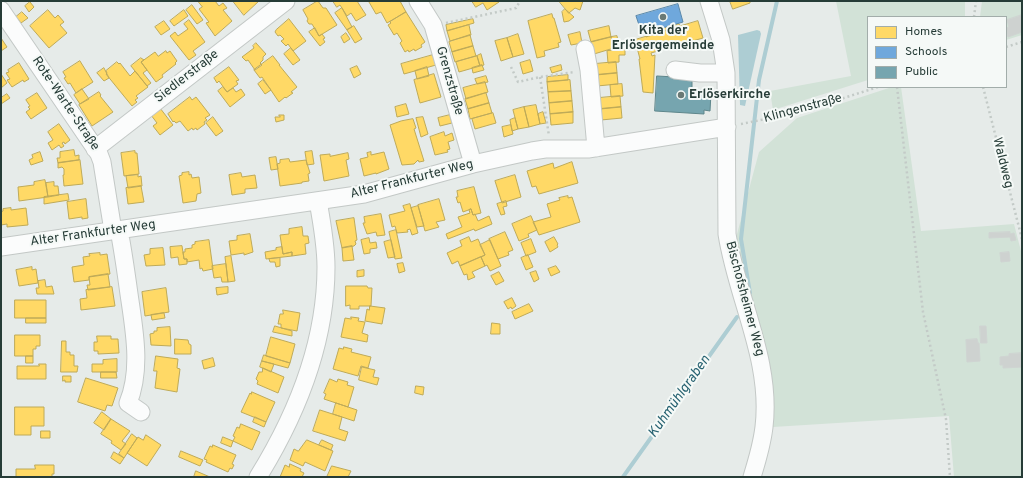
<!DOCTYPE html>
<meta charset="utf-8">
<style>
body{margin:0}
#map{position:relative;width:1023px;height:478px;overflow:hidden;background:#e6ebe9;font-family:Overpass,sans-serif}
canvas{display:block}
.frame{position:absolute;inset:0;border:2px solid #263c37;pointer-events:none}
.legend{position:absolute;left:867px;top:16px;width:140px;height:72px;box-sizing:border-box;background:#f5f9f7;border:1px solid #a2adaa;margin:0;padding:5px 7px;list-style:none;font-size:12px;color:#263c37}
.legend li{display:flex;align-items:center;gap:8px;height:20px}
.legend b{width:20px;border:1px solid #a2adaa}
</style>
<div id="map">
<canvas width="1023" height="478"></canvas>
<div class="frame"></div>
<ul class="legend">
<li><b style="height:11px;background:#ffd966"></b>Homes</li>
<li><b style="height:11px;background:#6fa8dc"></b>Schools</li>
<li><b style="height:11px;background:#76a5af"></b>Public</li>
</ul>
</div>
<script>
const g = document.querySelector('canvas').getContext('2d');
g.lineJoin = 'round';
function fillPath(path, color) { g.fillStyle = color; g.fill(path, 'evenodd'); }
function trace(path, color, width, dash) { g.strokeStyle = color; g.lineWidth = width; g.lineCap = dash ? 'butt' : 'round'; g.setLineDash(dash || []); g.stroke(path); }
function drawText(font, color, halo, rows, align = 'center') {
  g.font = font + ' Overpass,sans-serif'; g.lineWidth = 4; g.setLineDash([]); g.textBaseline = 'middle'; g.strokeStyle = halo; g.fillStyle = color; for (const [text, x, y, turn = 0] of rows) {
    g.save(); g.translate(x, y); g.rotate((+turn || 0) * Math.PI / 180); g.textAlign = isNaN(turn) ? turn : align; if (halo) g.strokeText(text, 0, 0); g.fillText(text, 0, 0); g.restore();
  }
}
fillPath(new Path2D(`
 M836,1H965V17H868V80L773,110L770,91L851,76Z
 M982,1H1022V35L1006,40V17H980Z
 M892,87H901L921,231L1014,224L1022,255V477H954L949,416L773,427L768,383L733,249L759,152L797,118Z`), '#d2e2d7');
fillPath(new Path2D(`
 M757,30L760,31L761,34L745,106L740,105L738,35Z`), '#adcdd3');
const homes = new Path2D(`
 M198,1H215L219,6L223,3L227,8L223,10L232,21L215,36L206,23L209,22L199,9L202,7Z
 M233,1H259L244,15Z
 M318,1L323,8H326L337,25L319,36L312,24H309L307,21L308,19L303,10Z
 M333,1H357L366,15L356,21L351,13L347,16L340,5L337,7Z
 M370,1H400L406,12L387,23L381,12L376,14L369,2Z
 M472,1H499V2L487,10L483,3L476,7Z
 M559,1H583L580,10L575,8L569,13Z
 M730,1H750V3L733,9Z
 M30,2L34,7L29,12L25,6Z
 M192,5L203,20L197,24L186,10Z
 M342,8L352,27L347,30L335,13Z
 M565,9L574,17L569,21L564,22L562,12Z
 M48,10L55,18L58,15L64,22L60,25L67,33L49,48L30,26Z
 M184,10L188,16L174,26L170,21Z
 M22,12L28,18L21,23L16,17Z
 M406,12L425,42L421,45L422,47L415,51L414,49L409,52L408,50L405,52L400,43L402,41L397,33L394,35L388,25L391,23L390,22Z
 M552,14L553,18H554L561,42L558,43L559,47L544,51L545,56L537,58L528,21Z
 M289,19L306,41L293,51L288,44L286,46L281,41L284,39L280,35L278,36L275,32L276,30Z
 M473,19L474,23L447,31L446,25Z
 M189,20L205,42L193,51L196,55L189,60L170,36L175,32L178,36L188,29L184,24Z
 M164,21L170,29L161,35L155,27Z
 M698,21L703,38L651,53L652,56L655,55L653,93L643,92L639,59H640L635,40Z
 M679,24L680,26L646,37L645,33Z
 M469,25L471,35L450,41L447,31Z
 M354,26L362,39L355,43L347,30Z
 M609,26L611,37L591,42L588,31Z
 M315,28L319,36L322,34L325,38L323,39L325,42L320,46L309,32Z
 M580,32L582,43L571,45L568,35Z
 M346,33L350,39L344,43L341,37Z
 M518,34L524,54L513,57L507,38Z
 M470,35L473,46L452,52L449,42Z
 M617,36L619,45L614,46L611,37Z
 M611,37L614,48L594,54L591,42Z
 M1,38L7,47L1,51Z
 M507,38L513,57L501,61L495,41Z
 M256,43L266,54L263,57V60L260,63L262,65L255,70L248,60L246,61L242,57L254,48L253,46Z
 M473,46L476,56L455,62L452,52Z
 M291,48L300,60L293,65L284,54Z
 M625,50V55H619V62L608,63L607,51Z
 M166,51L167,53L170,51L177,61L175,63L176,64L162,75L163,77L156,82L141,62L155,52L158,56Z
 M481,54L484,65L480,66L477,56Z
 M433,55L436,65L404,74L401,64Z
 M273,56L280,65H279L297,87L291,92L293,93L286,98L285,97L279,102L262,77L260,78L254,70Z
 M477,56L480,66L459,72L456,62Z
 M141,58L144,60L141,62L147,70L143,73L151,83L147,86L131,66Z
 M530,60L533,71L523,74L520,63Z
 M80,61L93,82L76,93L70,83L68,84L64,78L66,77L63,72Z
 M117,62L119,64L120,63L130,76L135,71L148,87L136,96L138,98L135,100L137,102L132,106L106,74L107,73L106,71Z
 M616,62L617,73L596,75L595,64Z
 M19,63L29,79L24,82L23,80L12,87L7,80L10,79L6,73L9,72L8,70Z
 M482,65L484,70L473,73L472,68Z
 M561,65L562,70L552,73L550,68Z
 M357,66L361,74L354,78L350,69Z
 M229,67L239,80L236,81L238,84L227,92L219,81L217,83L214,78Z
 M427,67L429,76L417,79L415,71Z
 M104,68L109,78L104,81L97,73Z
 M617,73L618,84L597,86L596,75Z
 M1,74L7,83L1,88Z
 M434,74L441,97L420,103L414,80Z
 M568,75V80L547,82V77Z
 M486,76L488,82L477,84L475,79Z
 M263,80L271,90L265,94L258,84Z
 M570,80L571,91L548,92L547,82Z
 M485,82L488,92L466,99L463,88Z
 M622,84L623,96L611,97L610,85Z
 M223,87L227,92L233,88L236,92L241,89L245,95L230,107L218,91Z
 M82,89L89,99L80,104L74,95Z
 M571,91L572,101L549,103L548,92Z
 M99,92L101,95L100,96L113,112L92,126L79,105Z
 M37,93L47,108L31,119L26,112L30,109L28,107L30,106L26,100Z
 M486,93L489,103L468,109L465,99Z
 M7,94L10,98L1,104V98Z
 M620,96L621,107L600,109L599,98Z
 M190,97L192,100L196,97L210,115L205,118L207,120L204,122L205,124L197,130L196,128L193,130L192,128L188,131L180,121L176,123L174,121L173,122L168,114Z
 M572,101L573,112L550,114L549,103Z
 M489,103L492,113L470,119L468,109Z
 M406,104L409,114L397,117L395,107Z
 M536,105L540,124L529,127L524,107Z
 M524,107L529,127L518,129L513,110Z
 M621,107L622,118L601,120L600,109Z
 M160,108L173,125L160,135L153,126L157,123L151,115Z
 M543,112L546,123L540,124L538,114Z
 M573,112V123L551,125L550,114Z
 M493,113L496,123L475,129L472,119Z
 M279,115H284V120L276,122L275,117H280Z
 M450,115L452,123L440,126L438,118Z
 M213,117L223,131L216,136L206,123Z
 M423,117L428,134L421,137L416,118Z
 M515,118L518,129L512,131L510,120Z
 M413,119L416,128L414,129L424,161L419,162L418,160L414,164L402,165L390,125L401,121Z
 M59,124L70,140L65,144L64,142L62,143L64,146L61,148L59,145L52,150L48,143L53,140L48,132Z
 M511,125L513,134L504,137L502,127Z
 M444,132L445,136L452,133L454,140L448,142L450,149L447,150L448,152L435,155L430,137Z
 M74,150L75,156L79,155V160L58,163L57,158H60V152Z
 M135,151V153H137L139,174L124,176L121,153Z
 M312,151L314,164L307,165L305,152Z
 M40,152L43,161L31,165L29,160L33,158L32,155Z
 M371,152V155L384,152L389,169L376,174V173L364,176L360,159L368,157L367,153Z
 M348,153L349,159L346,160L349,176L324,181L320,155L330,154V156Z
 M276,157L278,169L271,170L269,158Z
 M289,159L290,162L306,160L310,173L308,174L309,181L302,182V183L280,186L277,164L280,163V160Z
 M80,160L83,184L64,186L63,175H64V169L62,167L58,168V163Z
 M572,162L578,183L539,194L536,186L532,187L527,171L553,163L554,168Z
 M189,172V175L191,174L192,178L199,177L201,193L197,194L196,201L183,203L179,176L182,175V173Z
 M241,173L242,177L255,175L257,188L245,189V193L232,195L229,175Z
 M138,175V177L141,176L142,186L128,188L126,176Z
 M515,175L521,197L502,203L495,181Z
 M45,180L48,197L19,201L18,187L34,185V182Z
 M54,182V186H58L59,195L48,197L46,183Z
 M141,186L144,202L128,204L126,188Z
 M474,187L481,213L473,215L471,209L463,212L460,202L458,203L456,197H458L457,191Z
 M68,194L69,200L44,204V197Z
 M568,196V198L572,197L580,222L539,235L533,222L551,217L547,204L560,200L559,198Z
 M86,199L88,218L82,219V217L69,219L67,202Z
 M439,199L445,220L436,222L439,227L425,231L418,205Z
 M506,201L507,206L503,207L505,214L501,215L497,204Z
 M410,204L418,233L412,235L410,229L407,230L408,232L397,233L395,226L392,227L389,215L405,211L403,206Z
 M418,206L424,226L417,227L411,208Z
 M11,208V210L26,208L28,225L7,227V224L1,225V212L3,211V209Z
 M471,209L473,215L475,214L478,221L489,216L492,224L475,231L474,229L448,239L446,234L462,227L458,217L470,213L469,210Z
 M381,214L385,235L377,236L376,232L367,234L363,223H365L364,217Z
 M531,216L537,230L528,234L529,237L519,241L512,224Z
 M354,218L357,240L355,241L356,244L354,246L342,248L336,221Z
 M302,227L303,236H308L309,243L305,244L306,254L292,256V252L283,254L280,235L289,234V229Z
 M396,230L402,258L395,259L389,232Z
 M505,232L513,250L508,252L509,255L498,259L489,239Z
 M250,234L253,252L244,255V253L231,255L229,241L237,240V236Z
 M469,237L471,242L478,239L485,255L460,266L458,261L452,264L447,253L462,246L460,241Z
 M554,237L558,244L557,245L558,247L550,252L545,242Z
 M369,238L370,243L376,242L377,248L370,249V253L364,254L361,240Z
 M531,239L536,252L526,256L521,243Z
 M209,240L213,269L203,271L202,268L200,269L199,260L187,262V259H184L183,252H185V249L192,248V245L195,244V242Z
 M391,240L395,257L388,258L384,242Z
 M490,240L501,266L490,271L487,265L485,266L481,257L485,255L480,245Z
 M182,246L184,259H187V264L179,265L178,257L171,258L170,247Z
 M352,246L354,260L343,261L342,248Z
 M282,247L283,254L292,252V256L266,259L265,252L276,250V248Z
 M163,248L165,265L146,266L144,255L150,254V249Z
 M100,253V255L107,254L110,274L89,277V280L74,282L72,267L84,265L83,257L90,256L89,254Z
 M528,255L533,267L526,270L521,258Z
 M231,256L235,281L228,282L225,257Z
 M481,257L485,266L472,272L475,277L468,280L467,274L464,275L460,266Z
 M280,258V266L276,267L275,262H270L269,259Z
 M403,263L405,271L399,273L397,264Z
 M226,264L228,282H222L221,277L214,278L212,266Z
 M556,266L560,272L551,276L548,269Z
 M32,267V270L36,269L38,283L19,286L16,270Z
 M364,270V276L357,277V271Z
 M536,271L539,279L534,282L530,273Z
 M499,272L504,281L496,285L491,276Z
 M108,274L110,287L88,290L87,285H90L89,277Z
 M45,280L46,287L52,286L54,294H37L36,288H39L38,281Z
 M346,286H367L368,288H372L371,306H359V309H350V305L346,306Z
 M112,287L115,306L81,310L80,299L87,298L86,290Z
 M228,287V293L217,295L216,288Z
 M166,288L169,312L145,316L142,292Z
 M512,298L516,306L512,309L511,307L508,309L504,302Z
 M15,300H46V318H15Z
 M529,304L533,311L515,319L512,312Z
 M370,306L385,308L382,324L365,321L367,309L369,310Z
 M283,310L300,313L297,331L281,328V324H278L280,314H283Z
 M164,313L165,318L152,320L151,315Z
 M351,317L359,318L358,321L365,322L362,333L368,335L367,342L341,337L345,318L351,319Z
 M26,318H46V323H26Z
 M492,323L500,324V334H491Z
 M275,326L292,331V336L273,332Z
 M170,327L171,346L151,345L150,334L154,333V331H157V328Z
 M15,335H40V346H36V349H33V356H15Z
 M97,336H111V339H118L119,353L98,354V351H94V342H97Z
 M271,337L295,344L290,363L266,356Z
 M175,339L188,340L189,344L191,345V354H175Z
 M62,341H66V352H70V355H74V366H78L77,372H61Z
 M344,347L352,349L351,352L371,357L368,368L361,366L358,376L333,369L339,348L343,349Z
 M264,355L290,363L288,368L262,361Z
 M26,356H33V363H26Z
 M156,356L178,359L177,368L180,369L177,392L155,388L157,371H154Z
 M213,358L215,366L204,369L202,361Z
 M117,359V372H92V364H103V360Z
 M262,361L274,364L271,372L260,367Z
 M39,364H46V379H17V366H39Z
 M362,367L375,370L373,377L379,378L377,385L359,380Z
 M263,368L284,377L278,393L257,384L258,381L256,379L259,372H262Z
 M101,372H116L117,378H101Z
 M63,376H71V382H65V380L63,381Z
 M86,378L118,388L112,406L107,405L105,411L78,402Z
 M330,379L337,382L338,379L348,382L347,385L354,387L348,407L324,399L326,394L324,393Z
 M416,386L424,387L423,395L415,393Z
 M252,392L275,402L266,422L241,412L250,393L251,394Z
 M336,403L357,410L354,421L333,414Z
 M15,407H44V426H31V435H15Z
 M320,410L342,417L339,429L348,432L345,441L313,431Z
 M102,412L111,419L104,430L94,423Z
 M255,417L266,422L264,427L253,422Z
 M111,419L130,431L122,441L126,444L121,450L111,443L112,441L101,434Z
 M241,424L260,432L252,450L233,441L235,437L233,436L237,427L239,428Z
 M41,431H50V438H41Z
 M132,434L137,438L124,458L119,454Z
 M146,435L161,445L147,466L127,453L138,437L143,440Z
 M223,437L233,441L231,447L221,443Z
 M307,440L333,451L325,471L305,462L303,466L290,460L294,449L298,451Z
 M322,440L333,445L331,450L319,445Z
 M213,445L236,455L232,464L234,465L232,469L230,468L228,472L206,462L207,460L204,459L210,446L212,447Z
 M181,451L203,460L200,466L179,457Z
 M114,452L124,458L120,464L111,458Z
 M290,464L301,469L300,471L304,473L302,477H280L285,465L289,467Z
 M35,465H54V474H52V477H16V469H35Z
 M332,466L351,471L348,477H327Z
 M196,471L210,477H194Z`);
fillPath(homes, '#ffd966');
trace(homes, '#beaa58', 1);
const schools = new Path2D(`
 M678,4L683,22L642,34L636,16Z`);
fillPath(schools, '#6fa8dc');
trace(schools, '#5988aa', 1);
const public = new Path2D(`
 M657,76L692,78V89L705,90V93H711L710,111L704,110V114L655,111Z`);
fillPath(public, '#76a5af');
trace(public, '#5e868b', 1);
trace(new Path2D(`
 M750,293L741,239L759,80L777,1
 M623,477L737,317`), '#adcdd3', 4);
const building = new Path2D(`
 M1022,15V32L1008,37L1006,30V28L1009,27L1007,20Z
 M1010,232V234L1014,233L1016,240L1011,241L1010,237L989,238V233Z
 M1009,252L1010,261L1001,262L1000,253Z
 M980,326H986L987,343H981Z
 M977,339L978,343H979L980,361L967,362L966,340Z
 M1022,353V367L1003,368V365H1000V357L1009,356V354Z`);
fillPath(building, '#ced2d0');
trace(building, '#cfd4d2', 1);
const minor = new Path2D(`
 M418,1L433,25L473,164
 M709,1L721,40L726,73L727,234C737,299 772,360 764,427C762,444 757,461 752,477
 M1,10L99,154L102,162L113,231
 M585,49L589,70L596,148
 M675,70L700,73H726
 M95,149L286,1
 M119,230C123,251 126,272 129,294C134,329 142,369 128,403L141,412
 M1,247L364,194L473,164L532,151L545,149H588L727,127
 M258,477C297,414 326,343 326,267C326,245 322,223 318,201`);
trace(minor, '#c3c8c6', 19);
trace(new Path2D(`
 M974,17L976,1
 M446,23L516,8L520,1
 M1006,47L1022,42
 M511,67L518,82L540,77L575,72
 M540,77L549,136
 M897,87L923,312L946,419L950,477
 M983,87L1022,239
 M741,124L800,112L878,87`), '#c3cac7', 2.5, [2, 3]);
trace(minor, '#fbfcfc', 17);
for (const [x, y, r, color] of [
 [663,17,4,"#697975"],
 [681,95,4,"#697975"]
]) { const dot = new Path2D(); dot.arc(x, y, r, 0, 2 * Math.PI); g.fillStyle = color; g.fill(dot); trace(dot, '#f5f9f7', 1.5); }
drawText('bold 13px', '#263c37', '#f5f9f7', [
 ["Kita der",663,31],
 ["Erlösergemeinde",663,46],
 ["Erlöserkirche",689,95,"left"]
]);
drawText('13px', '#263c37', '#f5f9f7', [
 ["Siedlerstraße",187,77,-38],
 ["Grenzstraße",449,81,74],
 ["Rote-Warte-Straße",65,104,56],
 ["Klingenstraße",803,109,-15],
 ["Waldweg",1002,163,76],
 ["Alter Frankfurter Weg",412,180,-14],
 ["Alter Frankfurter Weg",93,234,-8],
 ["Bischofsheimer Weg",744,299,75]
]);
drawText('italic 14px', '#276271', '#f5f9f7', [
 ["Kuhmühlgraben",680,397,-55]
]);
</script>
